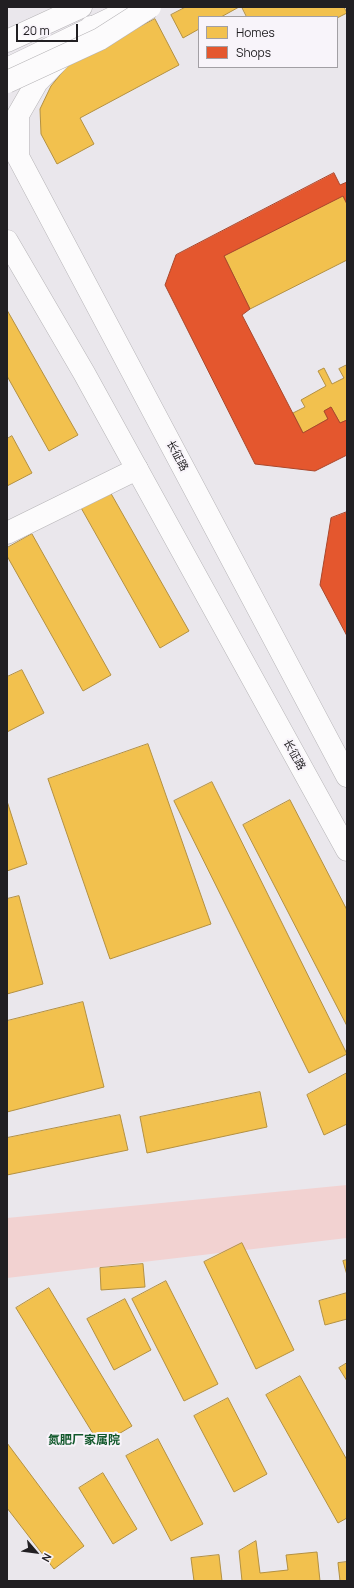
<!DOCTYPE html>
<meta charset="utf-8">
<style>
body{margin:0}
#map{position:relative;width:354px;height:1588px;overflow:hidden;background:#eae7ec;font-family:Manrope,sans-serif}
canvas{display:block}
.frame{position:absolute;inset:0;border:8px solid #211f22;pointer-events:none}
.legend{position:absolute;left:198px;top:16px;width:140px;height:52px;box-sizing:border-box;background:#f8f4fa;border:1px solid #a29fa4;margin:0;padding:5px 7px;list-style:none;font-size:12px;color:#211f22}
.legend li{display:flex;align-items:center;gap:8px;height:20px}
.legend b{width:20px;border:1px solid #a29fa4}
.north{position:absolute;left:16px;top:1532px;width:40px;height:40px;-webkit-text-stroke:3px #f8f4fa;paint-order:stroke;rotate:118deg;font-size:11px;font-weight:700;line-height:16px;text-align:center;color:#211f22}
.north::after{content:'';display:block;margin:auto;width:14px;height:18px;background:#211f22;clip-path:polygon(50% 0,100% 100%,50% 72%,0 100%)}
.scale{position:absolute;left:16px;top:24px;width:62px;height:18px;box-sizing:border-box;border:2px solid #211f22;border-top:0;padding-left:5px;font-size:12px;line-height:14px;white-space:nowrap;color:#211f22;-webkit-text-stroke:3px #f8f4fa;paint-order:stroke}
</style>
<div id="map">
<canvas width="354" height="1588"></canvas>
<div class="frame"></div>
<ul class="legend">
<li><b style="height:11px;background:#f2c14e"></b>Homes</li>
<li><b style="height:11px;background:#e4572e"></b>Shops</li>
</ul>
<div class="north">N</div>
<div class="scale">20 m</div>
</div>
<script>
const g = document.querySelector('canvas').getContext('2d');
g.lineJoin = 'round';
function fillPath(path, color) { g.fillStyle = color; g.fill(path, 'evenodd'); }
function trace(path, color, width, dash) { g.strokeStyle = color; g.lineWidth = width; g.lineCap = dash ? 'butt' : 'round'; g.setLineDash(dash || []); g.stroke(path); }
function drawText(font, color, halo, rows, align = 'center') {
  g.font = font + ' Manrope,"Noto Sans SC",sans-serif'; g.lineWidth = 4; g.setLineDash([]); g.textBaseline = 'middle'; g.strokeStyle = halo; g.fillStyle = color; for (const [text, x, y, turn = 0] of rows) {
    g.save(); g.translate(x, y); g.rotate((+turn || 0) * Math.PI / 180); g.textAlign = isNaN(turn) ? turn : align; if (halo) g.strokeText(text, 0, 0); g.fillText(text, 0, 0); g.restore();
  }
}
fillPath(new Path2D(`
 M347,1185V1238L7,1278V1218Z`), '#f2d2d1');
const homes = new Path2D(`
 M186,7H239L221,17H199V29L183,38L171,15Z
 M242,7H344L347,13L337,18L247,17Z
 M155,19L179,65L80,118L94,144L57,164L41,134L40,109L51,86L68,65Z
 M343,196L347,204V260L250,309L224,256Z
 M7,310L78,435L49,451L7,376Z
 M347,365V420L340,423L331,407L324,411L328,419L303,433L293,413L305,407L301,400L326,386L318,371L324,368L332,384L344,378L339,369Z
 M12,436L32,473L7,486V439Z
 M109,490L189,631L160,648L80,506Z
 M32,534L111,675L83,691L7,556V548Z
 M22,670L44,713L7,732V677Z
 M148,744L211,924L110,959L48,779Z
 M212,782L347,1054L309,1073L174,801Z
 M290,800L347,910V1026L243,825Z
 M7,801L27,864L7,871Z
 M19,896L43,984L7,994V899Z
 M83,1002L104,1087L7,1112V1021Z
 M347,1073V1124L324,1135L307,1095Z
 M260,1092L267,1127L147,1153L140,1117Z
 M120,1115L128,1150L7,1175V1138Z
 M242,1243L294,1350L256,1369L204,1262Z
 M347,1260V1275L343,1261Z
 M143,1264L145,1287L101,1290L100,1268Z
 M166,1281L218,1384L184,1401L132,1299Z
 M49,1288L132,1426L100,1445L16,1308Z
 M347,1293V1319L325,1325L319,1301Z
 M125,1299L151,1350L114,1370L87,1319Z
 M347,1363V1381L339,1368Z
 M300,1376L347,1460V1518L338,1523L266,1395Z
 M228,1398L267,1474L234,1492L194,1416Z
 M158,1439L203,1524L171,1541L126,1456Z
 M7,1443L84,1546L54,1569L7,1508Z
 M103,1473L137,1529L113,1544L79,1488Z
 M256,1541L260,1573L288,1570L286,1555L317,1552L320,1581H242L239,1551Z
 M219,1555L222,1581H194L191,1558Z
 M347,1562V1581H340L338,1563Z`);
fillPath(homes, '#f2c14e');
trace(homes, '#b39041', 1);
const shops = new Path2D(`
 M334,173L340,185L347,182V204L343,196L224,256L250,309L242,315L303,433L328,419L324,411L331,407L340,423L347,420V455L315,471L255,464L165,285L176,255Z
 M347,512V636L320,585L331,518Z`);
fillPath(shops, '#e4572e');
trace(shops, '#aa462a', 1);
const minor = new Path2D(`
 M7,533L137,469`);
const major = new Path2D(`
 M7,69L135,7
 M7,136L347,776
 M18,154V115L37,82L91,27
 M7,241L84,373L347,850`);
const highway = new Path2D(`
 M7,41L81,7`);
trace(minor, '#b5b3b6', 23);
trace(major, '#b5b3b6', 23);
trace(highway, '#b5b3b6', 23);
trace(minor, '#fcfbfc', 22);
trace(major, '#fcfbfc', 22);
trace(highway, '#fcfbfc', 22);
const highwayBridge = new Path2D(`
 M7,82L100,39L150,7`);
trace(highwayBridge, '#b5b3b6', 23, []);
trace(highwayBridge, '#fcfbfc', 22);
drawText('11px', '#211f22', '#f8f4fa', [
 ["长征路",177,456,62],
 ["长征路",294,755,61]
]);
drawText('bold 12px', '#11582b', '#f8f4fa', [
 ["氮肥厂家属院",84,1441]
]);
</script>
